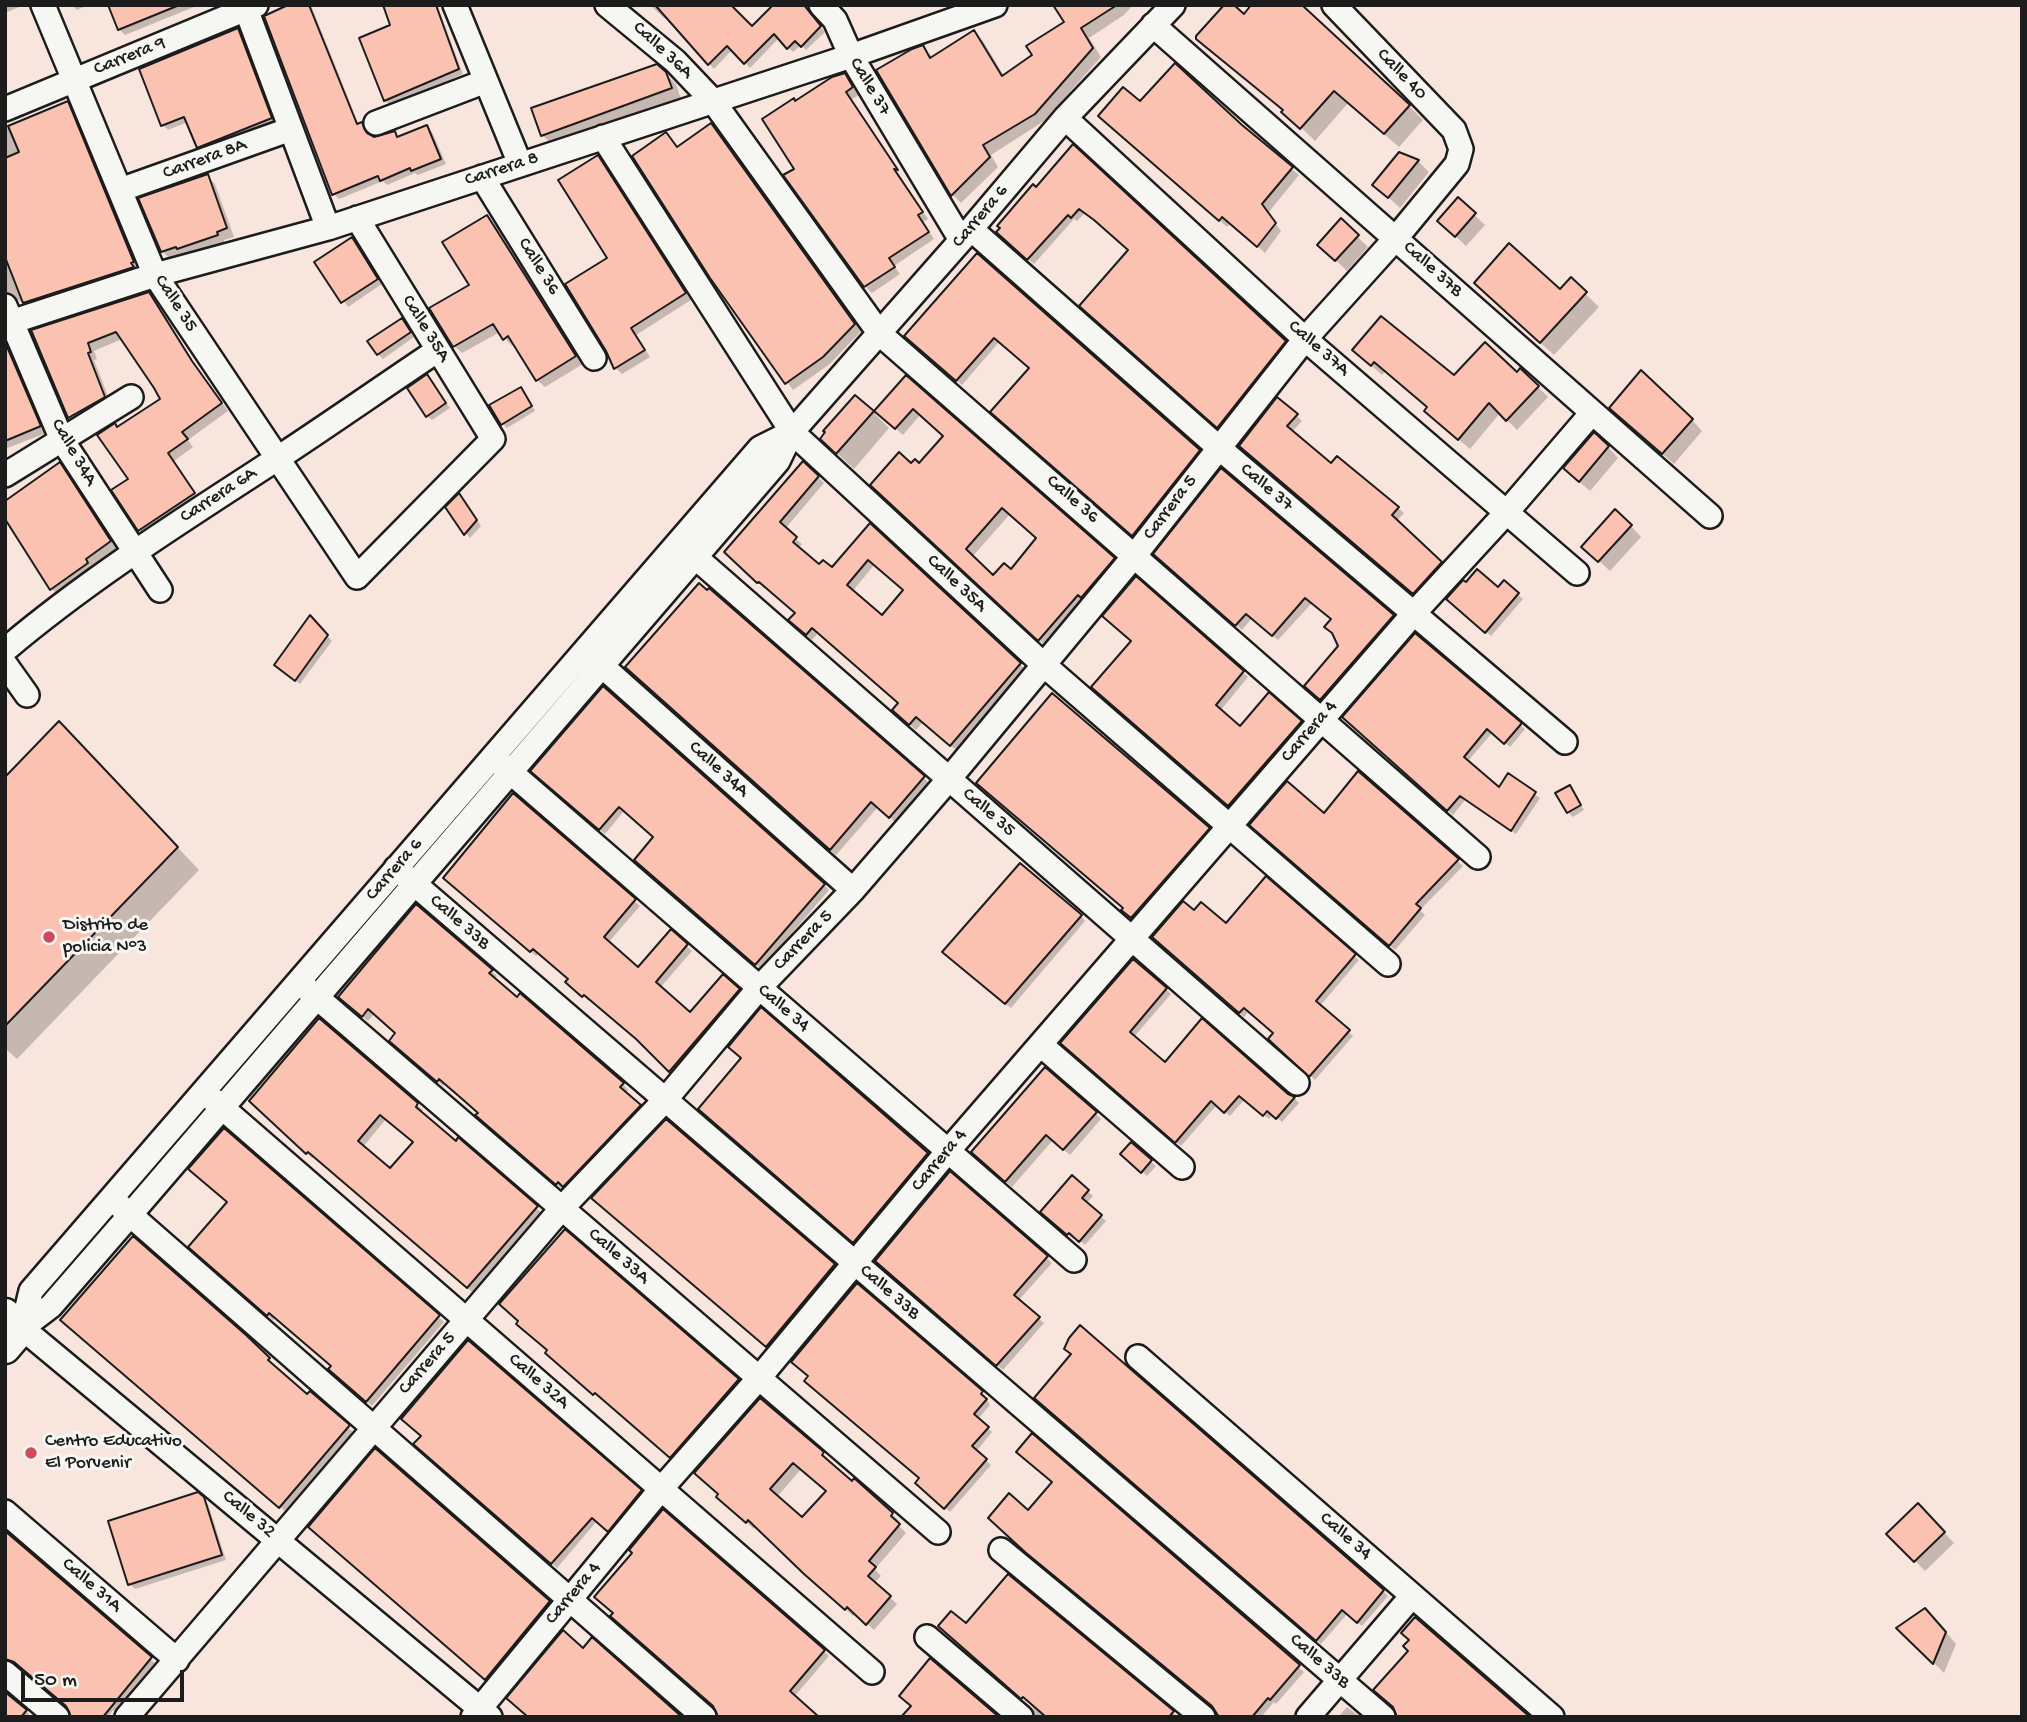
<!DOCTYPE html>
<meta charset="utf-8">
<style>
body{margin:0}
#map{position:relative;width:2027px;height:1722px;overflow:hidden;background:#f8e6de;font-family:"Gochi Hand",sans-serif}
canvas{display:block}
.frame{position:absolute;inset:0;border:7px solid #1c1c1c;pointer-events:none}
.scale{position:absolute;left:21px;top:1670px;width:163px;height:32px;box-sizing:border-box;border:4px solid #1c1c1c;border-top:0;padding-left:9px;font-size:21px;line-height:24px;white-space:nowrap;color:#1c1c1c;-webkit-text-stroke:5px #f6f6f2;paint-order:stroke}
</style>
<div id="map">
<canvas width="2027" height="1722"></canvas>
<div class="frame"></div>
<div class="scale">50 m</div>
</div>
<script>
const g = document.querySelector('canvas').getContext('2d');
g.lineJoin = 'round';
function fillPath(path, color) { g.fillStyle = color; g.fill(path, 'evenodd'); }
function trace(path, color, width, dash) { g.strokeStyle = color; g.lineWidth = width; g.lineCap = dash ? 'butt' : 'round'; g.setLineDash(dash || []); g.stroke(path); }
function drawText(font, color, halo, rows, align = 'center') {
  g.font = font + ' "Gochi Hand",sans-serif'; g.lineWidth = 6; g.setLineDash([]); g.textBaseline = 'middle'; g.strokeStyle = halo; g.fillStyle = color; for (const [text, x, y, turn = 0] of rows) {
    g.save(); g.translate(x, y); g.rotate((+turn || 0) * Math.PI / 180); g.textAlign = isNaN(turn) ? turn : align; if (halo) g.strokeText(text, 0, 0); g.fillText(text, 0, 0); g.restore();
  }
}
fillPath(new Path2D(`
 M5,5H24L5,13Z
 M72,5H88L77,10Z
 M110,5H199L125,35L119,29Z
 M294,5H311L359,125L362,124L367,129L370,137L374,139L394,133L399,138L427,127L432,132L446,164L418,175L415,173L387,185L383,181L339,199L334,194Z
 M385,5H437L463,74L390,105L385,100L393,26Z
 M650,5H735L732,9L752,28L801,5L825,32L806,50L801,45L793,52L779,38L750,68L733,49L714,69L664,14L665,19Z
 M1068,5H1133L1124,15L1089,38L1101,57L1044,121L991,155L998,167L961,203L952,194L923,47L933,58L974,33L983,41L1004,76L1035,56L1066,23Z
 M1244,17L1409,106L1423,120L1399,147L1348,103L1315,141L1284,111L1212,52Z
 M238,30L242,34L276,123L203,152L198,147L188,122L168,130L163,125L141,70Z
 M665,73L676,84L681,99L553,145L542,135Z
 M844,75L859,95L851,100L928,219L923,222L934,239L894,266L900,274L872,293L865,286L796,169V103Z
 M1140,103L1241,126L1299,175L1268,213L1281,231L1265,253L1230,223L1227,227L1107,123Z
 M67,104L74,110L140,268L28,310L19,300L5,301V129Z
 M711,125L861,331L830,364L793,390L712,277L666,134L678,148Z
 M1073,147L1290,347L1223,431L1086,311L1130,251L1101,225L1085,213L1077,221L1074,219L1034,264L1003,237L1036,189Z
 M1400,154L1418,161L1429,172L1400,208L1375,185Z
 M598,157L604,164L691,300L636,335L650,357L622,374L616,368L607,350L609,258Z
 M207,176L215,184L234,237L224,240L225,243L187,257L185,254L170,259L162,251Z
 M1458,200L1485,225L1466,246L1450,231Z
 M487,217L495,225L583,364L545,387L537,380L515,344L512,346L500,332L462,353L454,346Z
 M1341,221L1368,247L1347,271L1330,255Z
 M352,239L382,284L348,307L317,263Z
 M977,256L1204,456L1138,540L997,416L1031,368L1000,341L962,385L911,341Z
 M1571,280L1599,307L1554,355L1490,297L1560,291Z
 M149,294L156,301L199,371L228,411L188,440L193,447L174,461L201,501L147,537L139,530L118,428L162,400L122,339L94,351L97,359L94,360L111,404L77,424L69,417L33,331Z
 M402,320L414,337L383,359L378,354Z
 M5,342L9,346L46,433L5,449Z
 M1354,350L1454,378L1517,375L1521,370L1548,397L1517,430L1500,413L1470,449L1437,421L1429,408L1385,371L1382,375Z
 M906,377L1120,566L1046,646L880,492L911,466H920L945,436L921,414L903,435L877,412L875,414L889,428L854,469L822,439L855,397L874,413ZM1010,514L1038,539L1011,571L994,577L972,557Z
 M432,381L450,408L432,420L427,416Z
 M525,394L535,411L507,428L503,424Z
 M1296,415L1302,421L1292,432L1331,466L1337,458L1398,508L1404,513L1397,521L1446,568L1419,598L1246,451Z
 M1622,419L1692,420L1702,431L1674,464Z
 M1608,447L1618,458L1590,491L1576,479Z
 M803,463L824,483L785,529L802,544L798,549L819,567L832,570L870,526L1026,670L957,751L923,722L916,730L900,716L901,703L819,632L812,640L797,626V613L765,586L764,588L726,552ZM875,564L905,590L882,618L852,592Z
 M60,464L116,548L90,566L93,569L57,594L51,588Z
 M459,495L481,526L470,538L448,508Z
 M1631,526L1641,537L1610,571L1584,547Z
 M1161,560L1393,616L1398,622L1327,705L1312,692L1340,646L1333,620L1312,603L1278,640L1252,618L1242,630Z
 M1136,579L1248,677L1220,711L1240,728L1300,723L1305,727L1234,810L1098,692L1133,641Z
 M1504,583L1523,599L1491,636L1453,604L1466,585L1499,589Z
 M310,618L332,641L300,684L281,670Z
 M632,673L924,778L929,783L895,822L878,807L836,855Z
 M1345,717L1520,725L1525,729L1510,747L1493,732L1467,762L1499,789L1508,776L1540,798L1516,834L1465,800L1453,815Z
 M81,745L199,870L17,1059L5,1048V779Z
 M1358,773L1463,866L1420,910L1425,915L1395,950L1257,830L1324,815Z
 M538,776L824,885L829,890L761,969L641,865L655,837L624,811L605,834Z
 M1570,788L1584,810L1573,817L1568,812Z
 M513,795L640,906L608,943L638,970L671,932L692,951L660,988L690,1015L737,989L644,1045L591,999L589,1001L573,987L570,979L539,953L536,956L451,883Z
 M1209,829L1215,835L1138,923L1125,908Z
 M1081,916L1085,921L1011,1008L949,957Z
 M1226,925L1354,956L1359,960L1320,1006L1353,1036L1315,1080L1271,1039L1275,1033L1249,1011L1244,1017L1159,942Z
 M491,971L497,976L494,980L517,999L520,996L623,1084L628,1090L625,1093L645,1111L570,1191L565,1186L562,1189L483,1121L480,1113L445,1084L443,1086L397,1046V1033L375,1013L368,1021L345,1002Z
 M1166,989L1171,994L1133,1038L1165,1064L1294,1098L1299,1103L1282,1122L1273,1114L1269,1119L1244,1100L1230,1116L1217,1105L1181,1146L1067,1048Z
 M740,992L744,996L675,1076L671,1072Z
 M320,1020L417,1105L423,1110L420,1113L542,1213L473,1293L314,1156L312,1158L251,1100ZM386,1119L415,1143L391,1171L363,1147Z
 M1095,1113L1101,1119L1070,1155L1053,1140L1012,1187L979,1158Z
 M705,1114L927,1154L932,1159L859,1247Z
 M666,1121L839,1271L772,1351L598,1203Z
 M224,1130L444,1322L372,1406L336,1375L333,1366L276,1317L273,1320L196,1252L229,1203Z
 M1131,1144L1156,1166L1147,1176L1123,1154Z
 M950,1173L1052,1263L1018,1301L1044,1323L1003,1370L882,1266Z
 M1072,1178L1093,1196L1086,1204L1106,1221L1085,1245L1075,1237L1073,1239L1047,1216Z
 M565,1232L743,1386L676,1462L552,1358Z
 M68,1325L245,1336L273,1364L272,1366L353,1432L285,1511Z
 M982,1392L990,1405L978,1419L992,1432L976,1452L991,1465L950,1512L922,1488Z
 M1041,1403L1383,1591L1388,1596L1362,1626L1347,1614L1321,1644Z
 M1032,1436L1304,1672L1276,1704L1274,1702L1261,1717H1218V1712L1028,1513L1054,1483Z
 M420,1448L640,1492L645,1496L613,1535L597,1521L557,1568Z
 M376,1450L555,1608L492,1684L316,1532Z
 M823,1454L830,1461L828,1463L892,1514L899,1521L897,1524L906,1533L875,1569L881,1576L874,1583L897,1604L874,1630L856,1613L853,1616L814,1581L756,1526L754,1529L725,1504L720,1495L704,1480ZM802,1468L828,1491L803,1520L777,1497Z
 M198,1494L208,1504L226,1560L135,1589L130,1584Z
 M1918,1505L1954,1543L1925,1571L1889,1534Z
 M663,1511L829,1656L794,1697L719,1713L634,1553Z
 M5,1533L156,1664L117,1713L113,1710L108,1717H73L68,1707L22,1668L14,1664L5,1668Z
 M1008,1576L1178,1717H1036L1032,1706L945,1631L966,1626Z
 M1936,1620L1956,1644L1944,1673L1898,1628Z
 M1347,1707L1360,1717H1338Z
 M26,1711L31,1717H5Z`), '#0003');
const building = new Path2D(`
 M108,5H177V6L118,30Z
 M288,5H309L357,124L362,122L367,133L374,137L395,131L397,137L427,125L441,159L411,171L410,168L380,181L378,176L332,195L264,16Z
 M383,5H436L459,69L384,101L359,38L390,25Z
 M655,5H731L752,26L773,5H804L821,26L801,47L795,41L787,49L774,34L744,64L727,46L708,65Z
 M1053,5H1117L1081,28L1093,48L1035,114L983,145L990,157L951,196L876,70L912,49L923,45L930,58L974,30L1002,76L1032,55L1026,46L1064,22Z
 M1224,5H1234L1244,14L1251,5H1302L1410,105L1384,134L1334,91L1300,129L1281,112L1283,110L1196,39V36Z
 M238,28L272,118L197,148L184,117L161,126L139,69Z
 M1175,63L1242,125L1293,167L1262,204L1276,223L1257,247L1222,217L1219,221L1098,116L1123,87L1140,101Z
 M657,64L666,72L672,88L541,136L531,108Z
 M845,73L853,87L846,92L898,170L894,169L923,212L918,215L929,232L889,258L895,267L864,287L783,175L794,169L762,119L794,98L795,101L832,77Z
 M68,101L134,262L131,263L134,267L23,303L5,257V158L19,152L8,126Z
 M711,123L855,324L823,357L785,384L710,278L632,156L666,132L677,147Z
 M1073,144L1286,341L1217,428L1079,306L1128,250L1094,220L1079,209L1071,218L1068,215L1027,260L996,232L1000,228L997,226L1033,184L1036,187Z
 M1399,152L1419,160L1388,198L1372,185Z
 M598,155L686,293L631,328L645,350L614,369L606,351L565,284L607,258L558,180Z
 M208,174L227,228L217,232L218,235L177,249L176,247L161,252L138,198Z
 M1458,197L1476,213L1455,237L1437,221Z
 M487,215L576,356L536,381L508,336L503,340L493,324L453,347L429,308L469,285L442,242Z
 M1341,218L1359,235L1335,261L1317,245Z
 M352,237L378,279L341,303L314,262Z
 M1509,243L1560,289L1571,277L1587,292L1540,343L1474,283Z
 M977,253L1200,450L1132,536L990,412L1029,368L994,338L956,381L904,336Z
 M149,292L192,361L222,403L182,432L188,439L168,453L195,493L138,531L111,490L128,479L97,435L115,423L117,427L160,399L154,388L116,332L88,343L91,352L88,353L105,397L68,418L31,330Z
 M1381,316L1454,375L1485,342L1517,372L1520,368L1539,386L1506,421L1489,403L1458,440L1424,411L1427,407L1374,362L1371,366L1352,350Z
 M402,318L411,332L377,355L367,341Z
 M5,342L41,426L5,441Z
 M1641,370L1693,419L1662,454L1609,408Z
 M427,374L446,403L426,417L407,388Z
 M906,375L1115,558L1081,598L1078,595L1038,641L870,485L899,452L911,463L915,459L919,463L943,436L913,409L895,429L874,411ZM1002,508L1036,538L1011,569L1004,563L993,575L966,549Z
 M521,387L532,406L501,425L489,405Z
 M855,395L874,411L836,454L820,439L825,432L823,431Z
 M1277,397L1298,414L1287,426L1331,463L1337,456L1399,507L1392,515L1442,562L1413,594L1239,446Z
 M1594,432L1609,446L1579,482L1563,468Z
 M803,461L819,476L780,522L797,537L793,542L819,564L823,560L832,567L870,523L1021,663L950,746L916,717L909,725L892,710L898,703L812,628L806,635L788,620L795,613L759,582L757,583L724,552ZM868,560L903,590L882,615L847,585Z
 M60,462L111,541L86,559L88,563L50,590L5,519V501Z
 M1221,468L1394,615L1320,700L1304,686L1338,646L1332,633L1324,627L1331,619L1305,598L1272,636L1246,614L1235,626L1153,554Z
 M459,493L477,520L464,535L445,507Z
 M1615,509L1632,525L1598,562L1581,547Z
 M1477,569L1498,587L1504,580L1519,593L1485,633L1446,599L1463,580L1466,582Z
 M1136,576L1244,671L1216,705L1240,726L1269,692L1302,721L1228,806L1091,687L1131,641L1102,616Z
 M699,583L707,590L709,588L925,776L889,818L871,802L830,850L625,667Z
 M310,615L328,635L295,681L274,665Z
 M1415,633L1522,723L1504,744L1487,729L1464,757L1499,787L1508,773L1536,792L1511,831L1460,796L1447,811L1342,717Z
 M603,686L825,884L755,965L634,860L653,837L619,807L599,830L530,771Z
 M1052,693L1210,828L1131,918L1121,910L1123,908L976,783Z
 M59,721L178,847L5,1026V777Z
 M1358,771L1459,859L1416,904L1421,908L1389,946L1249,825L1287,781L1324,813Z
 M1570,785L1581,805L1567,813L1555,793Z
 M513,793L636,899L604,937L638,967L671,929L688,944L656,982L690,1012L723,974L740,989L669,1072L636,1039L584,995L582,997L565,982L568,979L533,949L530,952L443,878Z
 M1020,863L1082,915L1005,1004L942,952Z
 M1266,876L1356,954L1316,1001L1350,1030L1309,1077L1268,1039L1273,1033L1244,1008L1239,1013L1152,937L1183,901L1194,910L1201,902L1226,923Z
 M416,904L493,970L489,973L517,997L520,993L624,1083L620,1087L641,1105L563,1187L558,1182L556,1185L475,1115L478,1113L461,1098L439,1079L437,1082L389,1041L395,1033L368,1009L362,1017L338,997Z
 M1133,959L1167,988L1130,1032L1165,1062L1202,1018L1288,1094L1295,1097L1276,1119L1267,1111L1263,1116L1239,1096L1224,1113L1211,1101L1175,1143L1060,1043Z
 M761,1007L928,1153L853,1243L698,1109L741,1058L728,1047Z
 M319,1018L418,1103L416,1107L456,1141L458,1137L538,1206L467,1288L308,1152L306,1154L249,1101ZM380,1115L413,1142L390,1168L358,1141Z
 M1045,1067L1097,1112L1063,1150L1046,1135L1005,1182L971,1152Z
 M666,1119L835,1264L766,1347L591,1198Z
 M224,1128L440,1315L366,1402L328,1369L331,1366L269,1313L267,1316L188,1247L227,1202L188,1169Z
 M1131,1142L1152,1160L1141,1173L1120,1154Z
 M950,1171L1048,1256L1014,1295L1040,1317L996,1366L875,1261Z
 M1072,1175L1089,1190L1082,1198L1102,1215L1079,1242L1069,1233L1067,1235L1040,1212Z
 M565,1229L739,1379L670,1458L595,1393L593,1395L545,1353L547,1350L516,1324L518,1321L499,1304Z
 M133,1236L246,1335L270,1358L268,1360L307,1394L310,1391L350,1425L279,1508L60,1320Z
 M857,1283L983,1391L981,1394L987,1399L974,1414L989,1427L972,1446L987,1459L944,1509L915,1483L919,1478L804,1381L808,1376L791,1362Z
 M1080,1325L1384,1590L1357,1623L1342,1610L1316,1641L1034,1398L1071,1354L1064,1349L1069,1338Z
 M468,1340L642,1490L608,1532L592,1518L551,1564L413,1444L421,1436L401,1419Z
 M760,1398L824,1452L822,1455L852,1481L854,1478L893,1513L891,1516L900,1524L869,1561L876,1567L868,1576L891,1596L866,1625L847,1607L845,1610L804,1574L748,1520L746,1523L716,1497L718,1494L694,1473ZM793,1463L826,1491L802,1517L770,1489Z
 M1032,1433L1300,1665L1270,1700L1268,1698L1252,1717H1219L1212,1706L1025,1552L988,1518L1009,1493L1028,1510L1052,1482L1016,1452Z
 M375,1448L550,1601L485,1680L308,1527Z
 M198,1492L204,1497L222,1555L128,1585L108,1521Z
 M1918,1503L1945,1532L1914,1562L1886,1534Z
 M663,1509L825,1650L790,1691L819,1717H718L713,1706L610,1616L613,1613L594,1597L632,1553L629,1550Z
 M5,1531L152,1657L103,1717H71L66,1706L14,1662L5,1659Z
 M1008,1574L1174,1711L1169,1717H1046L1023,1697L1021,1699L938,1626L951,1611L966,1623Z
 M1925,1608L1946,1632L1933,1664L1896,1628Z
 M1415,1617L1530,1717H1397L1393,1707L1373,1690L1408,1651L1403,1646L1409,1640L1401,1633Z
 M563,1630L583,1648L592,1637L682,1717H528L506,1698Z
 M930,1658L999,1717H901L911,1706L899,1696Z
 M5,1692L27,1710L21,1717H5Z`);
fillPath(building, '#fbc2b1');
trace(building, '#1c1c1c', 2);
const minor = new Path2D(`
 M43,5L155,275L357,577L493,439L357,218
 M455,5L520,164
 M607,5L675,61L713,101L880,334L1478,857
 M821,5L835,20L851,56L961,240
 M246,9L328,228
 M1153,25L1710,516
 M5,109L256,5
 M1065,118L1305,339L1577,573
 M376,123L486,81
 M603,137L792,432L1044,665L1388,964
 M482,177L594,358
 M120,190L291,129
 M971,229L1218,447L1565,742
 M5,306L62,440L160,590
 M5,324L155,275L328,228L851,56L995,5
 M5,475L131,397
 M686,549L1297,1083
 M5,650C90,578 183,520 275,460C330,424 384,386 438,350
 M592,657L853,890
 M5,664L27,695
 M500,763L1074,1260
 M396,868L1383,1717
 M306,988L938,1532
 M1041,1045L1182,1167
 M211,1098L872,1672
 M119,1205L704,1717
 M22,1328L51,1306L130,1215L778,461L792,432L971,229L1065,118L1173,5
 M22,1328L31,1291L760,448L792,432
 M22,1328L490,1717
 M1138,1357L1552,1717
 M5,1512L177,1660
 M1001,1550L1203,1717
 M927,1637L1021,1717
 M5,1673L57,1717
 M127,1717L562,1208L665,1100L759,988L853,890L949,779L1135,555L1305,339L1396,238L1457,164L1461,149L1454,130L1334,5
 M473,1717L661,1489L759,1378L948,1151L1415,612L1506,513L1591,414
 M1308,1717L1412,1596`);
const tertiary = new Path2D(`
 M5,1314L22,1328L5,1348`);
trace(minor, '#1c1c1c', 28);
trace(tertiary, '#1c1c1c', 35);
trace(minor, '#f6f6f2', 23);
trace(tertiary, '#f6f6f2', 30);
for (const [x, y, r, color] of [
 [49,937,7,"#d1495b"],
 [31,1453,7,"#d1495b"]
]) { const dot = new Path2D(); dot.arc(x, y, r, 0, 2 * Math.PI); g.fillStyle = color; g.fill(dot); trace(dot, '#f6f6f2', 2.5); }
drawText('19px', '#1c1c1c', '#f6f6f2', [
 ["Calle 36A",662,51,43],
 ["Carrera 9",130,57,-22],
 ["Calle 40",1401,75,46],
 ["Calle 37",869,87,59],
 ["Carrera 8A",205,160,-20],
 ["Carrera 8",502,170,-18],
 ["Carrera 6",981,217,-50],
 ["Calle 36",538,267,58],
 ["Calle 37B",1432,270,42],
 ["Calle 35",175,304,57],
 ["Calle 35A",425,329,58],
 ["Calle 37A",1318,349,41],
 ["Calle 34A",73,453,60],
 ["Calle 37",1266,488,40],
 ["Carrera 6A",219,496,-33],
 ["Calle 36",1072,500,41],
 ["Carrera 5",1171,508,-53],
 ["Calle 35A",956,584,43],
 ["Carrera 4",1310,732,-49],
 ["Calle 34A",718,770,42],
 ["Calle 35",988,813,41],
 ["Carrera 6",395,870,-49],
 ["Calle 33B",459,923,41],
 ["Carrera 5",804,941,-46],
 ["Calle 34",783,1009,41],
 ["Carrera 4",940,1161,-50],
 ["Calle 33A",618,1257,41],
 ["Calle 33B",889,1293,41],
 ["Carrera 5",428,1364,-49],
 ["Calle 32A",538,1382,41],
 ["Calle 32",248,1515,40],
 ["Calle 34",1345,1537,41],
 ["Calle 31A",91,1586,41],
 ["Carrera 4",574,1594,-50],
 ["Calle 33B",1319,1662,41]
]);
drawText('19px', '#1c1c1c', '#f6f6f2', [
 ["Distrito de",63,926],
 ["policia N°3",63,948],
 ["Centro Educativo",45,1442],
 ["El Porvenir",45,1464]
], 'left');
</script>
